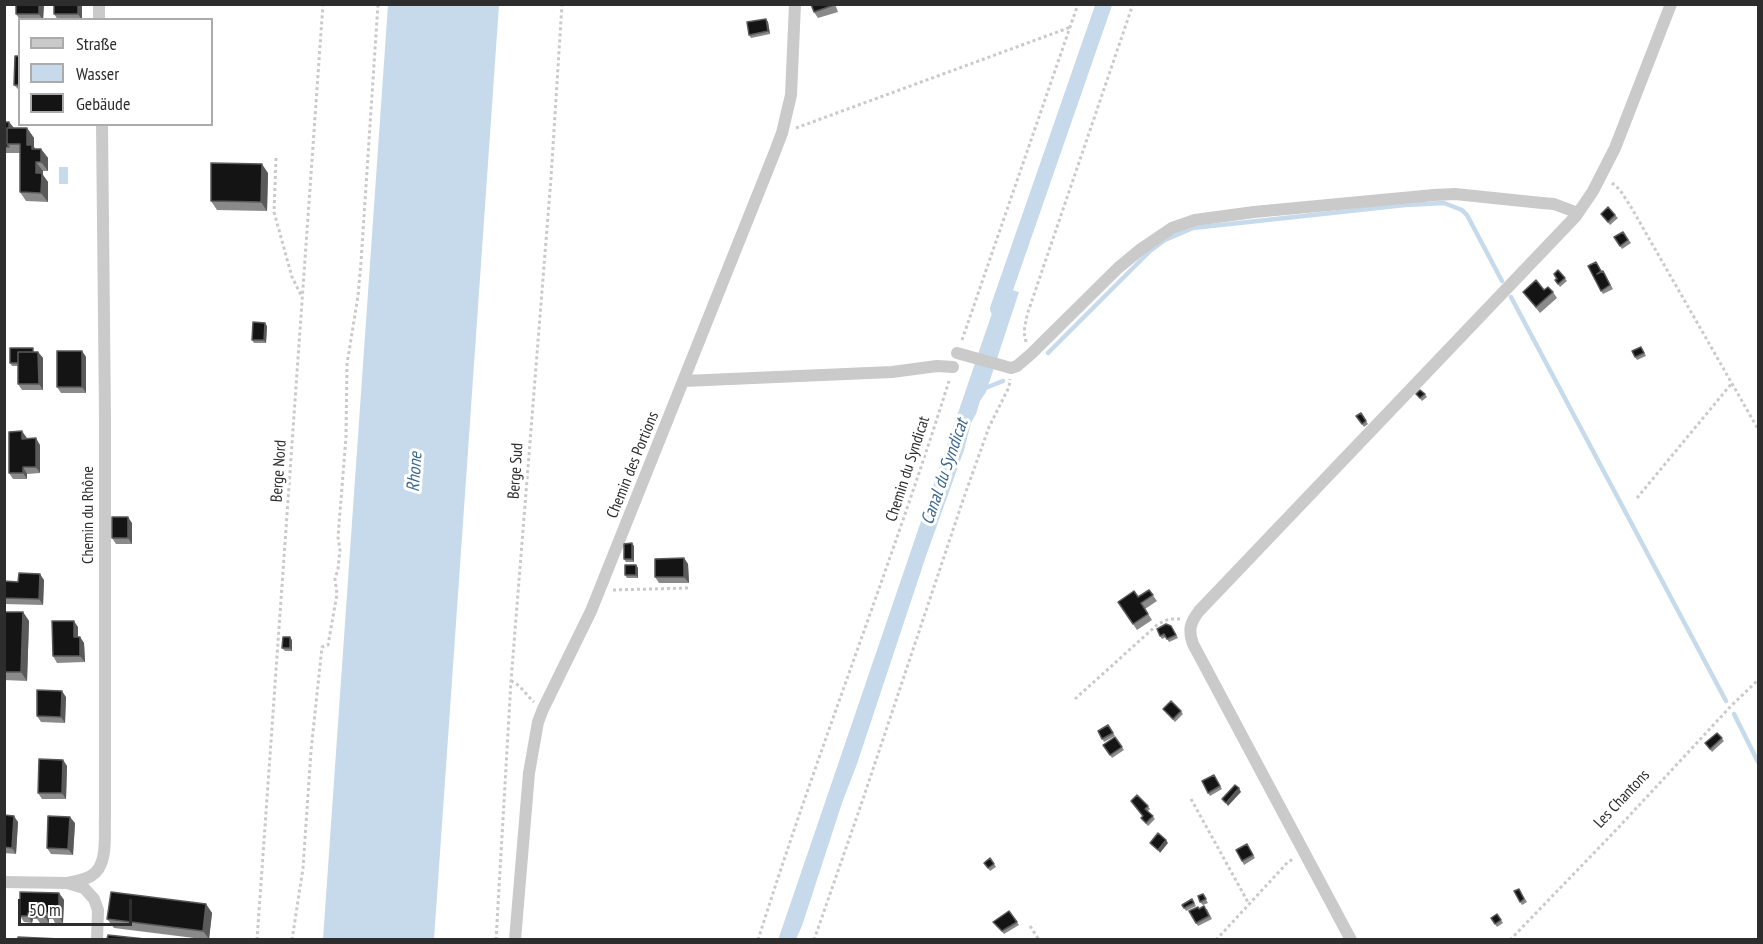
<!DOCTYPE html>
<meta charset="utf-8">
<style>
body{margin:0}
#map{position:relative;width:1763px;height:944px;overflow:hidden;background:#fff;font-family:"PT Sans Narrow",sans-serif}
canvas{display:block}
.frame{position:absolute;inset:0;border:6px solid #2d2d2d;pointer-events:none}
.legend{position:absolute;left:18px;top:18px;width:195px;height:108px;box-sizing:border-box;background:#fff;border:2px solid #ababab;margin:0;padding:8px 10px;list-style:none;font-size:18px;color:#2d2d2d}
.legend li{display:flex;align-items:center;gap:12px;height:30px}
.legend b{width:30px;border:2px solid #ababab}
.scale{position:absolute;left:18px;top:899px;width:114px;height:27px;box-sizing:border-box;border:3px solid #2d2d2d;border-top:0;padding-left:8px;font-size:18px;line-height:21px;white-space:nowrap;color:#2d2d2d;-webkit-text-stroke:4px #fff;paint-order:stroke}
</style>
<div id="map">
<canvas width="1763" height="944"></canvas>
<div class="frame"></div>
<ul class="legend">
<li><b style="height:8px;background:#cacaca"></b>Straße</li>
<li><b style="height:16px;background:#c6daeb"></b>Wasser</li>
<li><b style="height:16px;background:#141414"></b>Gebäude</li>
</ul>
<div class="scale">50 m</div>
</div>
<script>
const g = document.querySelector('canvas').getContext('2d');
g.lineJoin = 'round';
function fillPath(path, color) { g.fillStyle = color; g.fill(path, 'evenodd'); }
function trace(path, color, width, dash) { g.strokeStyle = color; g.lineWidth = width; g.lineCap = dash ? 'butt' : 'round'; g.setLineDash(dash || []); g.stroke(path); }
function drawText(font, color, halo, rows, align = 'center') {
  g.font = font + ' "PT Sans Narrow",sans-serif'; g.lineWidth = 6; g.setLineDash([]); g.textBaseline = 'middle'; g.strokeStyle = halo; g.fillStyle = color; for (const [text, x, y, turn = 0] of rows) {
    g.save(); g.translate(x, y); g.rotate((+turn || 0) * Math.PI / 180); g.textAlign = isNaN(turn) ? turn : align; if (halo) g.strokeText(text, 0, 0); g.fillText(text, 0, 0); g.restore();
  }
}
fillPath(new Path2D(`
 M388,5H499L434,939H323Z
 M59,167H68V184H59Z
 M1001,287L1019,292L986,392L980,401L976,414L971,423L964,450L926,556L857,764L842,803L802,926L796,939L778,940Z`), '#c6daeb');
trace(new Path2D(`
 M1511,297L1726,701
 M1048,353L1150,251L1165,240L1193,228L1405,205L1444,203L1462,210L1467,215L1502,281
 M983,389L1003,381
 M1734,714L1758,762`), '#c6daeb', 4.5);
trace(new Path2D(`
 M998,309L1104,4`), '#c6daeb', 16);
trace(new Path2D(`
 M796,128L1071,27
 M276,158L274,212L292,277L302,297
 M1612,183L1620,190L1631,207L1758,429
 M962,340L1078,4
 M1026,342L1024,332L1027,315L1133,4
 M1637,498L1732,383
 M613,590L689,588
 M511,681C520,684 527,696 534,702
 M1075,699L1158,624L1169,619H1181
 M1191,799L1249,904
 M1030,926L1039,940
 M257,940L323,4
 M292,940L303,868L311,751L322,647L328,645L337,594L335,579L338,569L340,550L338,537L346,437L347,364L358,296L361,262L378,4
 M496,940L511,681L551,178L562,4
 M758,940C817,752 890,569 949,381
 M814,940L862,802L963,500L989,427L1009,387L1010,379
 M1216,940L1288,862L1293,859
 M1510,940L1618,828L1731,706L1758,680`), '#cacaca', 3, [3, 3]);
trace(new Path2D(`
 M99,4V20
 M957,353L1011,368L1017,366L1031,354L1118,268L1141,249L1172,228L1195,220L1254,212L1434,195L1455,194L1542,203L1554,204L1578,213
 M684,381L892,372L937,366L953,367
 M4,882L67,883L84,888L94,899L98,910L97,940
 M67,883C75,881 84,880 91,876C109,866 104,834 105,817V419L102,124
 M515,940L529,773L538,722L543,709L591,611L774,154L782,133L791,95L795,4
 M1351,940L1193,644C1188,630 1190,623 1199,611L1576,216L1593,191L1615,148L1671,4`), '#cacaca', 12);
fillPath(new Path2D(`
 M44,4L43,20H20L16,14Z
 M82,4V20H58L54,14Z
 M835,4L838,12L818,18L814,12Z
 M766,19L768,22L770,34L751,38L749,35Z
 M20,56V91L14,85Z
 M4,122H9L14,128H27L34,138V147L35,149H41L48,158V171H43V175L48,182V202L26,201L20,192V153H4Z
 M268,173L267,211L217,210L211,201Z
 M1601,214L1615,215L1618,218L1610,225Z
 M1623,232L1631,243L1622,249L1614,237Z
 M1596,262L1602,272L1605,274L1613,289L1603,294L1601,291Z
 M1558,270L1567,281L1560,287L1555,280L1557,279Z
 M1544,290L1553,292L1557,298L1540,313L1523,292Z
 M267,326L266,343H254L252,340Z
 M1643,350L1646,356L1637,360L1635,357Z
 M82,351L86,357V393H61L57,387Z
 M35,352H38L43,358V390H22L18,384V366H12L10,363Z
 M1416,394H1425L1427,397L1422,401Z
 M1361,413L1368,424L1364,427L1356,416Z
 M27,438L40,445V473L27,474V479H13L9,473Z
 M132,523V544H116L112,538Z
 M634,546V562H626L624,559Z
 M684,558L688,564L689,583H659L655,577Z
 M636,565L638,568V578H627L625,575Z
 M44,580L43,605L4,604V581L18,582Z
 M1149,590L1157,601L1145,609L1152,620L1137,630L1118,602L1138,597Z
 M4,612H23L29,621L27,681L4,680Z
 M1171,626L1178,638L1169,642L1166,637L1162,639L1160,636Z
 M78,627V637H80L84,643L85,662L57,663L53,656Z
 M292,640V651H285L282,648Z
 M66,697L65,723L41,722L37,716Z
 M1163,709L1181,711L1183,714L1175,722Z
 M1108,725L1115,736L1104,742L1098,731Z
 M1717,733L1724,741L1712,752L1705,743Z
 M1115,737L1124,750L1112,758L1103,745Z
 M63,760L67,766L66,799H42L38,793Z
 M1216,778L1222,789L1210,796L1208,793Z
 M1137,795L1148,806L1150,809L1148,811L1155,819L1148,826L1141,818L1142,816Z
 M4,815L18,822L16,854L4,853Z
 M75,823L73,855L51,854L47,848Z
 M1249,847L1255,858L1244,865L1242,861Z
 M990,858L996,867L990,871L984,863Z
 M1519,889L1527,902L1522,905L1520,902Z
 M59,893L64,900L63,923H55L53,919H49V923H40L37,919H33L32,923L24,922L20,916Z
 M1203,894L1208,903L1203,905L1200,902Z
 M1192,899L1196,906L1186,911L1182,905Z
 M206,904L212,913L209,939H202L114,928L107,919Z
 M1199,909H1207L1212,919L1198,926L1196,923Z
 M1009,911L1019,925L1004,934L993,922Z
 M1497,914L1503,923L1497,927L1491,918Z`), '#8a8a8a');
fillPath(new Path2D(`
 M39,4H44L43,20L39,14Z
 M78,4H82V20L78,14Z
 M766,19L768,22L770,34L768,31Z
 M9,122L14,128L13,144H9Z
 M27,128L34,138V147L39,154L27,145Z
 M41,149L48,158V171L41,162Z
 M36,162L43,171V175L48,182V202L41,193L36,173Z
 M262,164L268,173L267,211L261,202Z
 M265,323L267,326L266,343L264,340Z
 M82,351L86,357V393L82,387Z
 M38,352L43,358V390L39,384Z
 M22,431L27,438V445L22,439Z
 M36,438L40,445V473L36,467Z
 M23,467L27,474V479L23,473Z
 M128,517L132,523V544L128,538Z
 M632,543L634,546V562L632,559Z
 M684,558L688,564L689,583L684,577Z
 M636,565L638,568V578L636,575Z
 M40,574L44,580L43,605L39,599Z
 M23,612L29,621L27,681L21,672Z
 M74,621L78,627V643L74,637Z
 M80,637L84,643L85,662L80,656Z
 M290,637L292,640V651L290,648Z
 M62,691L66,697L65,723L61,717Z
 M63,760L67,766L66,799L62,793Z
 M1239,788L1241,792L1228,806L1226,803Z
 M14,816L18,822L16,854L12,848Z
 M70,817L75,823L73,855L68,849Z
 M1166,840L1168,843L1160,853L1158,850Z
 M59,893L64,900L63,923L59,917Z
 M206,904L212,913L209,939L203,931Z
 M28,913L33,919L32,923L28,916Z
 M45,913L49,919V923L45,917Z`), '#5a5a5a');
const building = new Path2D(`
 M16,4H39V14H16Z
 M54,4H78V14H54Z
 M811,4H833L834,5L814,12Z
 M766,19L768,31L749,35L747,22Z
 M15,56H20V85H14Z
 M4,122H9V128H7V144L9,147H4Z
 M7,128H27V145H32V149H41V162H36V173H42L41,193L20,192V144H7Z
 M211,163L262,164L261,202L211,201Z
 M1608,207L1615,215L1608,222L1601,214Z
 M1623,232L1628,240L1620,246L1614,237Z
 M1596,262L1601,271L1597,274L1603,271L1610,285L1601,291L1588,266Z
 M1558,270L1565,278L1558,284L1555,280L1557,279L1554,274Z
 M1536,280L1544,290L1548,287L1553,292L1536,307L1523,292Z
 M253,322L265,323L264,340H252Z
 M1641,347L1644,353L1635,357L1632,351Z
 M10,348H33V352H18V363H10Z
 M57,351H82V387H57Z
 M18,352H38L39,384H18Z
 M1420,390L1425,394L1420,398L1416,394Z
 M1361,413L1366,421L1362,424L1356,416Z
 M22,431V439L36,438V467H23V473H9V432Z
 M112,517H128V538H112Z
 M632,543V559H624V544Z
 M684,558V577H655V559Z
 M625,565H636V575H625Z
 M19,573L40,574L39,599L4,598V581L18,582Z
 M1149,590L1153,595L1141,603L1148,614L1133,624L1118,602L1134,591L1138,597Z
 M4,612H23L21,672H4Z
 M52,621H74V637H80V656H53Z
 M1166,624L1171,626L1176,635L1167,639L1164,634L1160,636L1157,629Z
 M283,637H290V648H282Z
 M37,690L62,691L61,717L37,716Z
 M1171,701L1181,711L1173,719L1163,709Z
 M1108,725L1113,733L1102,739L1098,731Z
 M1717,733L1722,738L1710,749L1705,743Z
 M1115,737L1122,747L1110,755L1103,745Z
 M39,759L63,760L62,793H38Z
 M1214,775L1220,786L1208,793L1202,781Z
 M1235,785L1239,788L1226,803L1222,799Z
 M1137,795L1148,806L1145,809L1153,816L1146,823L1141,818L1143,816L1131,801Z
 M4,815L14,816L12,848L4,847Z
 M48,816L70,817L68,849L47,848Z
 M1158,833L1166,840L1158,850L1150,843Z
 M1247,844L1253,855L1242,861L1236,850Z
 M990,858L994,864L988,868L984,863Z
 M1519,889L1524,899L1520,902L1514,891Z
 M20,892L59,893V917H51V913H45V917H36V913H28V916H20Z
 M111,892L206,904L203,931L107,919Z
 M1203,894L1206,899L1200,902L1198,896Z
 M1192,899L1194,903L1184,908L1182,905Z
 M1204,906L1209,916L1196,923L1189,911L1198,907L1199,909Z
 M1009,911L1017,922L1002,931L993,922Z
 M1497,914L1501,920L1495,924L1491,918Z
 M108,935L145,939H107Z
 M18,937L60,939H18Z`);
fillPath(building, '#141414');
trace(building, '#5a5a5a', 1.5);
drawText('16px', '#2d2d2d', '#fff', [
 ["Chemin des Portions",633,465,-68],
 ["Chemin du Syndicat",908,469,-72],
 ["Berge Nord",279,471,-86],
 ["Berge Sud",516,471,-86],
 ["Chemin du Rhône",88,515,-90],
 ["Les Chantons",1622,799,-47]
]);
drawText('italic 18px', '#3c688e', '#fff', [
 ["Rhone",415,472,-86],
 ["Canal du Syndicat",945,472,-71]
]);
</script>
